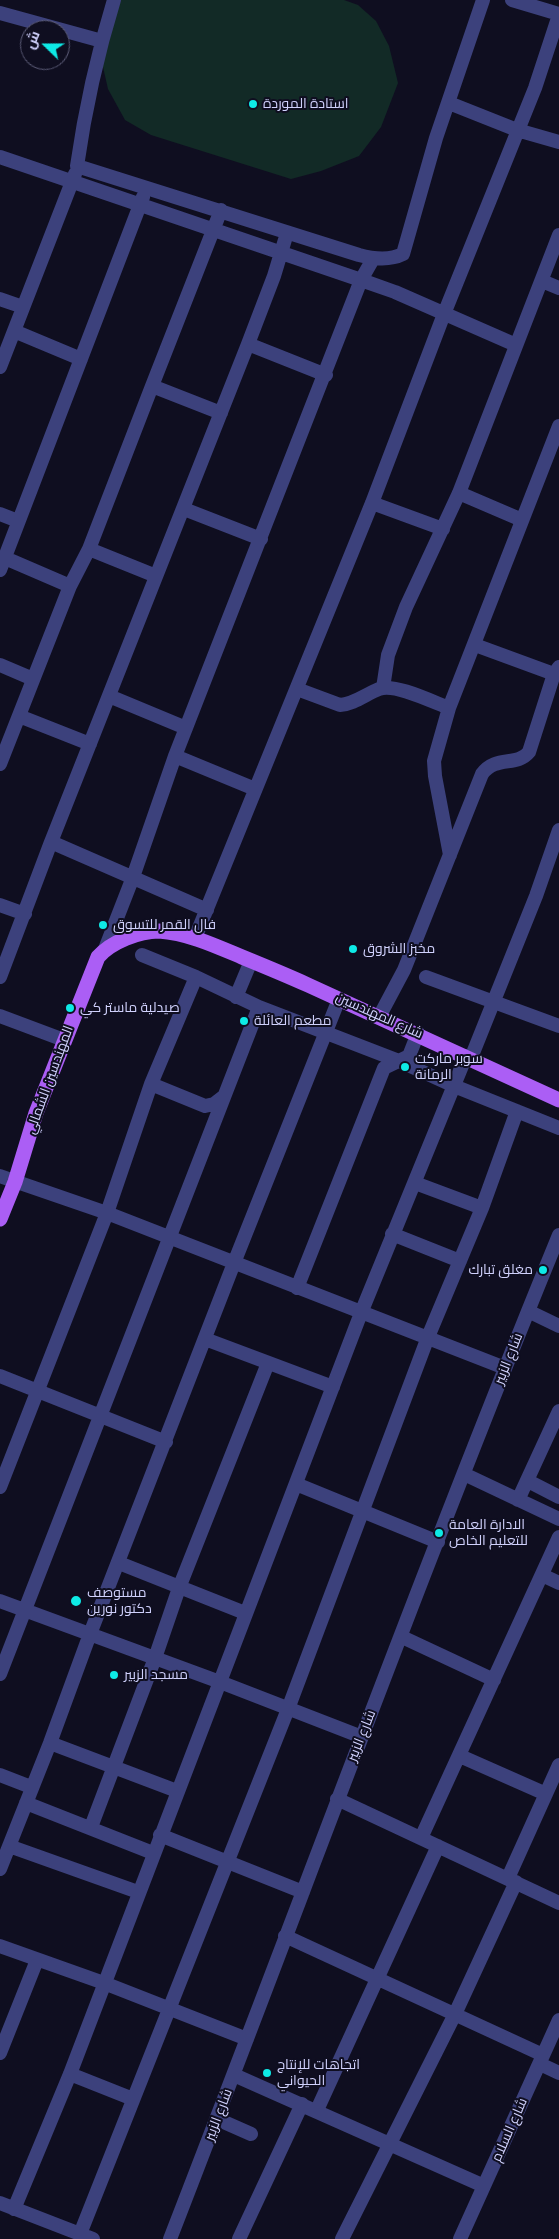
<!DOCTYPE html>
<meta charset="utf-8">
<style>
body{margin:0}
#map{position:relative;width:559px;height:2239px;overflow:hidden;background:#0f0e20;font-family:"Archivo Narrow",Cairo,sans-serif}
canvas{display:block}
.north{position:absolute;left:20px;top:20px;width:50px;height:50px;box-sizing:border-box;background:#0f0e20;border:1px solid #5c5c78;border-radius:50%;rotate:292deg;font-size:14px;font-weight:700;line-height:20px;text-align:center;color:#d0d1fc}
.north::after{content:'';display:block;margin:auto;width:18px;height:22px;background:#0eeae6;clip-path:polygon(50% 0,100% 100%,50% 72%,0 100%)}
</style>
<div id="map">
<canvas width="559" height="2239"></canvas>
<div class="north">ش</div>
</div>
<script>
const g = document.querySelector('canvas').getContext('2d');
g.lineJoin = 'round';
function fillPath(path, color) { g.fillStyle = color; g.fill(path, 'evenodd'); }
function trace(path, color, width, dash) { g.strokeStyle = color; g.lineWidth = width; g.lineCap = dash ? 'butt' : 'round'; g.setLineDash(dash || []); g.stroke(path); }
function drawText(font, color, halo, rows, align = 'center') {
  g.font = font + ' "Archivo Narrow",Cairo,sans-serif'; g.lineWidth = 4; g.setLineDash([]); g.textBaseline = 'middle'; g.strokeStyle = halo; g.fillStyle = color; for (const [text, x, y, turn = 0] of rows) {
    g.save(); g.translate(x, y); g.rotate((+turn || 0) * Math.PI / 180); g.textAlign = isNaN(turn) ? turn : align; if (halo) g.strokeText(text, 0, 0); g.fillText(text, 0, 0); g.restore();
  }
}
fillPath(new Path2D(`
 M121,0H344L358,5L376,21L389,46L398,83L381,127L359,156L321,171L291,179L151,135L125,120L108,89L101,58Z`), '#122a26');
trace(new Path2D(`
 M114,0C97,55 85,110 77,166L359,255C374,259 389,261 403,254L436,138L483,0
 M512,0L559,14
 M0,13L102,41
 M449,103L517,130L559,142
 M0,157L361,280L395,292L516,345
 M542,281L559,288
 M0,299L23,307
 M14,331L81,359
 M248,344L326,375
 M0,367L75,174
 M152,386L221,210
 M459,493L522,520
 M372,503L443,529
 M184,509L261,539
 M0,514L18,521
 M89,549L156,576
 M5,558L70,586
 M0,570L143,197
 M475,645L554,674
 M0,665L33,679
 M383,688L388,655L406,607L459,493L559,235
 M297,689L340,705C354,704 366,694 379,689C395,683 433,702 449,708
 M109,696L186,728
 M19,716L90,744
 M175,756L255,789
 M0,764L70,586L89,549L152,386L221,413
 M450,855L435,776L434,761L449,708L559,426
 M0,905L25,914
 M207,910L51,842L248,344L274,276L287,233
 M195,938L372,503L444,314L535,88L559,15
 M105,949L133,877L175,756L361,280L373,259
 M142,955L196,977L259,1007L399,1061L454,1086L559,1128
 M0,977L51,842
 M426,977L559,1026
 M236,997L251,961
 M0,1016L64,1040
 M379,1017L404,970L482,774C496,755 517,767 529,752L554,674L559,667
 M471,1058L536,896L559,830
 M151,1084L205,1106L214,1104L223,1097
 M0,1176L107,1213L505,1368
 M415,1183L482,1208
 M392,1234L460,1261
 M297,1288L384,1068L409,1056L418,1033
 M528,1311L559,1326
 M205,1339L333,1387
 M0,1376L166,1442
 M464,1474L559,1519
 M528,1481L559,1497
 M296,1484L438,1542
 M0,1487L107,1213L151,1084L196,977
 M518,1500L559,1411
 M119,1563L245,1613
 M542,1575L559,1583
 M0,1601L220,1682L362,1737
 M402,1637L494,1680
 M0,1674L259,1007
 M50,1743L177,1791
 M460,1756L546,1794
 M0,1775L31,1787
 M337,1799L559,1903
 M26,1803L153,1853
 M91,1827L155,1658L179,1588L268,1363
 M160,1835L303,1892
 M421,1838L559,1537
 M9,1846L138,1892
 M0,1869L50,1743L90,1634L234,1263L339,999
 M508,1878L559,1765
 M285,1936L543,2055
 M0,1946L104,1983L247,2039
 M0,2053L37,1960
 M540,2064L559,2073
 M70,2074L133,2099
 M234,2075L484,2186
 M317,2110L438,1846
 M217,2119L251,2134
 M0,2203L93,2239
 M14,2209L70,2074L361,1313L466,1056
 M80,2234L288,1709L428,1337L482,1208L517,1111
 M170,2239C300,1904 423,1567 559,1235
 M239,2239L302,2104
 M342,2239L455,2014L516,1882
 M460,2239L559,2020`), '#3c417c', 14);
trace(new Path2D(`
 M0,1219L15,1182L36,1113L98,957C111,942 139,931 159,931C188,933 216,946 242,957C264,966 286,975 308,985C392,1023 475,1062 559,1100`), '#ab5ef5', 15);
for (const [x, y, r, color] of [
 [253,104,5,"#0eeae6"],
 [103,925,5,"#0eeae6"],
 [353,949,5,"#0eeae6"],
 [70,1008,5,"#0eeae6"],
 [244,1021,5,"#0eeae6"],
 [405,1067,5,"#0eeae6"],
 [543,1270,5,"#0eeae6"],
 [439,1533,5,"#0eeae6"],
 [76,1601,6,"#0eeae6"],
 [114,1675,5,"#0eeae6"],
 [267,2073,5,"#0eeae6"]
]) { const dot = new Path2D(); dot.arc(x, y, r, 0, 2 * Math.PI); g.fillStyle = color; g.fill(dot); trace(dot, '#0f0e20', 2); }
drawText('14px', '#d0d1fc', '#0f0e20', [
 ["استادة الموردة",263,104],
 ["فال القمر للتسوق",113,925],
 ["مخبز الشروق",363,949],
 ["صيدلية ماستر كي",80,1008],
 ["مطعم العائلة",254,1021],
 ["سوبر ماركت",415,1059],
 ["الرمانة",415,1075],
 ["مغلق تبارك",533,1270,"right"],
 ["الادارة العامة",449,1525],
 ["للتعليم الخاص",449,1541],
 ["مستوصف",87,1593],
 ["دكتور نورين",87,1609],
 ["مسجد الزبير",124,1675],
 ["اتجاهات للإنتاج",277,2065],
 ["الحيواني",277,2081]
], 'left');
drawText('14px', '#d0d1fc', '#0f0e20', [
 ["شارع المهندسين",379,1016,24],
 ["المهندسين الشمالي",50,1080,-70],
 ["شارع الزبير",509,1359,-68],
 ["شارع الزبير",362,1736,-68],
 ["شارع الزبير",219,2115,-69],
 ["شارع السلام",510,2130,-66]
]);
</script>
